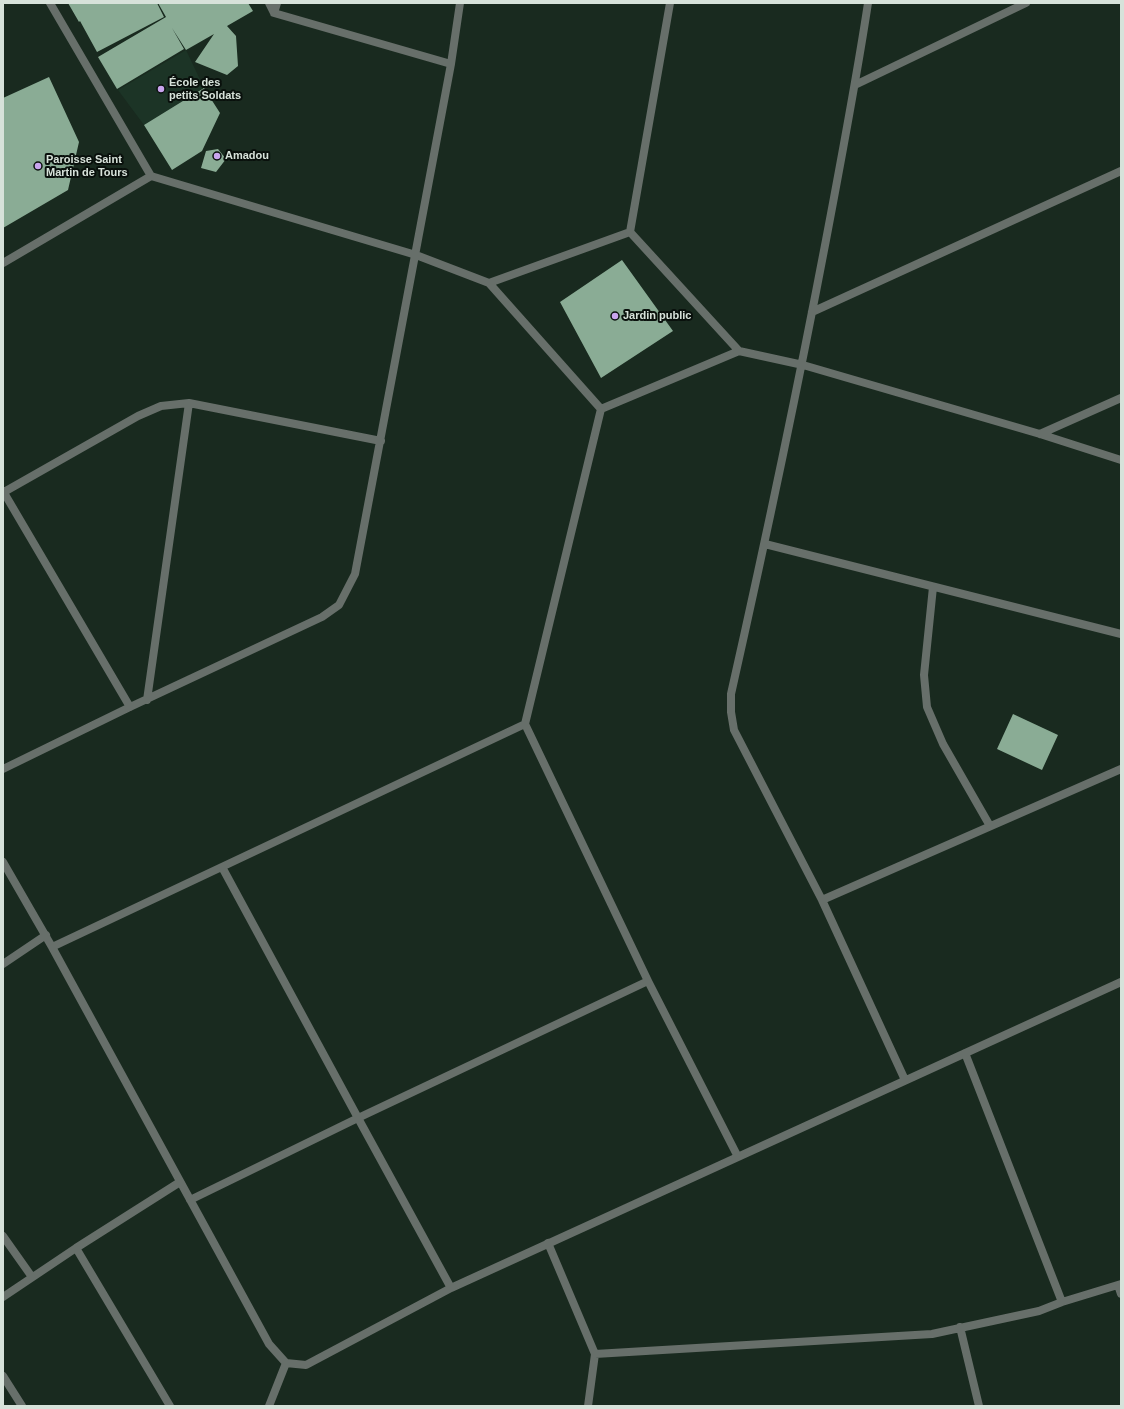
<!DOCTYPE html>
<meta charset="utf-8">
<style>
body{margin:0}
#map{position:relative;width:1124px;height:1409px;overflow:hidden;background:#192a1f;font-family:Arial,sans-serif}
canvas{display:block}
.frame{position:absolute;inset:0;border:4px solid #d7e2da;pointer-events:none}
</style>
<div id="map">
<canvas width="1124" height="1409"></canvas>
<div class="frame"></div>
</div>
<script>
const g = document.querySelector('canvas').getContext('2d');
g.lineJoin = 'round';
function fillPath(path, color) { g.fillStyle = color; g.fill(path, 'evenodd'); }
function trace(path, color, width, dash) { g.strokeStyle = color; g.lineWidth = width; g.lineCap = dash ? 'butt' : 'round'; g.setLineDash(dash || []); g.stroke(path); }
function drawText(font, color, halo, rows, align = 'center') {
  g.font = font + ' Arial,sans-serif'; g.lineWidth = 4; g.setLineDash([]); g.textBaseline = 'middle'; g.strokeStyle = halo; g.fillStyle = color; for (const [text, x, y, turn = 0] of rows) {
    g.save(); g.translate(x, y); g.rotate((+turn || 0) * Math.PI / 180); g.textAlign = isNaN(turn) ? turn : align; if (halo) g.strokeText(text, 0, 0); g.fillText(text, 0, 0); g.restore();
  }
}
fillPath(new Path2D(`
 M186,50L204,88L144,125L118,90Z`), '#1c3426');
fillPath(new Path2D(`
 M68,3H157L164,17L97,52L80,21L79,22Z
 M158,3H248L253,11L227,26L236,36L238,66L227,75L195,62L214,34L186,50L172,28L184,49L117,89L98,57L166,17Z
 M49,77L79,142L68,190L3,228V98Z
 M204,88L220,113L202,151L172,170L144,125Z
 M218,149L226,159L216,172L201,168L206,151Z
 M622,260L673,331L601,378L560,302Z
 M1013,714L1058,735L1042,770L997,749Z`), '#8aac95');
trace(new Path2D(`
 M50,3L151,176L416,255L489,283
 M269,3L274,13L451,64
 M868,3C856,82 841,161 826,240C797,392 765,543 731,694V712L734,730L822,900L905,1080
 M274,13L277,3
 M855,85L1026,3
 M630,232L739,351L601,409L489,283Z
 M630,232L670,3
 M3,263L151,176
 M812,312L1121,171
 M739,351L803,365L1040,434L1121,460
 M1040,434L1121,398
 M3,491L130,707
 M4,492L138,416L161,406L189,403L381,441
 M765,544L1121,634
 M933,587L924,675L927,707L943,744L990,826
 M147,700L189,403
 M525,724L648,981L738,1157
 M3,769L130,707L322,617L339,605L355,574L451,64L460,3
 M3,862L52,947L269,1344L286,1363L306,1365L451,1288L1121,982
 M222,867L358,1118L451,1288
 M822,900L1121,769
 M52,947L525,724L601,409
 M3,964L46,935
 M965,1053L1062,1302
 M190,1200L358,1118L648,981
 M3,1236L32,1277
 M548,1243L595,1354L588,1406
 M76,1248L170,1406
 M1118,1285L1121,1294
 M3,1297L76,1248L180,1182
 M960,1327L979,1406
 M595,1354L932,1334L1039,1311L1062,1302L1121,1284
 M3,1376L22,1406
 M269,1406L286,1363`), '#676f6a', 8);
for (const [x, y, r, color] of [
 [161,89,4,"#c9a5ee"],
 [217,156,4,"#c9a5ee"],
 [38,166,4,"#c9a5ee"],
 [615,316,4,"#c9a5ee"]
]) { const dot = new Path2D(); dot.arc(x, y, r, 0, 2 * Math.PI); g.fillStyle = color; g.fill(dot); trace(dot, '#09100c', 1.5); }
drawText('bold 11px', '#d7e2da', '#09100c', [
 ["École des",169,83],
 ["petits Soldats",169,96],
 ["Amadou",225,156],
 ["Paroisse Saint",46,160],
 ["Martin de Tours",46,173],
 ["Jardin public",623,316]
], 'left');
</script>
